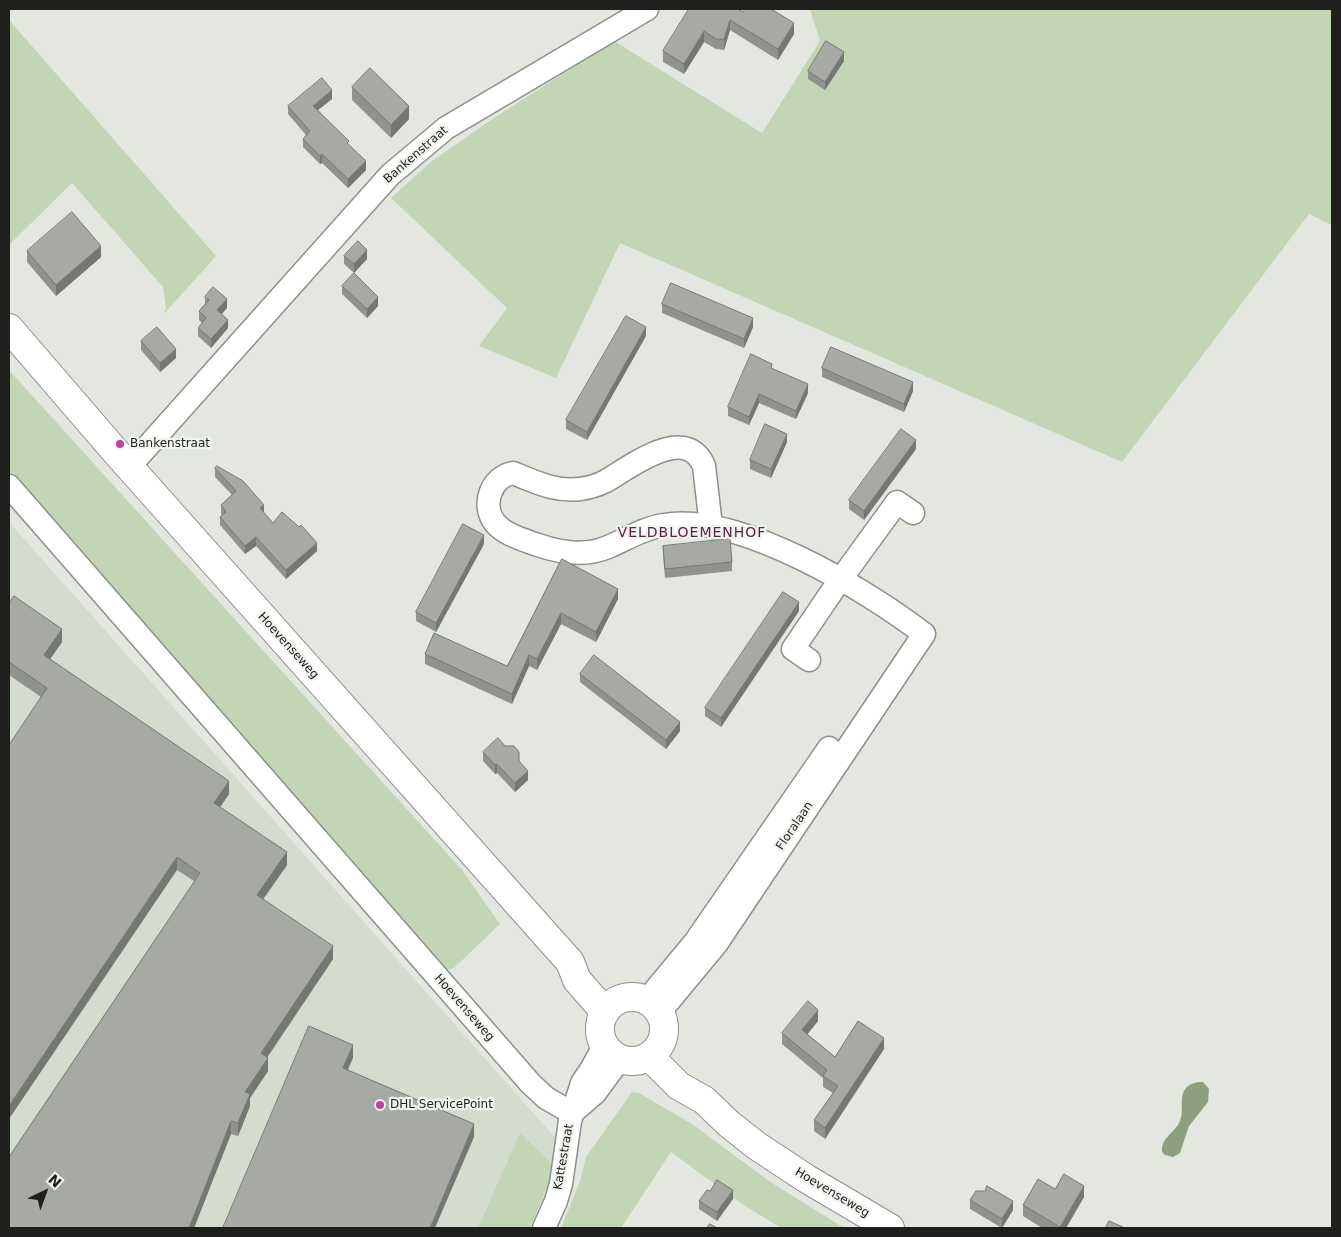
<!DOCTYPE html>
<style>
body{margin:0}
#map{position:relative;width:1341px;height:1237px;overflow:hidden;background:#e3e7e0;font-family:"DejaVu Sans",sans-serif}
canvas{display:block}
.frame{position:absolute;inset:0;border:10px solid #1f201e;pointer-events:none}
.north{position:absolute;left:20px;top:1167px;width:50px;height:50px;-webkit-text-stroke:4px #f0f4ee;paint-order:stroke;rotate:42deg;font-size:14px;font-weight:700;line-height:20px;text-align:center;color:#1f201e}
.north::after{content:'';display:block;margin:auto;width:18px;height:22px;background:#1f201e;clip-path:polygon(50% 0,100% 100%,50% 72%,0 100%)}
</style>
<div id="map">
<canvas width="1341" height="1237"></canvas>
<div class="frame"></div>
<div class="north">N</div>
</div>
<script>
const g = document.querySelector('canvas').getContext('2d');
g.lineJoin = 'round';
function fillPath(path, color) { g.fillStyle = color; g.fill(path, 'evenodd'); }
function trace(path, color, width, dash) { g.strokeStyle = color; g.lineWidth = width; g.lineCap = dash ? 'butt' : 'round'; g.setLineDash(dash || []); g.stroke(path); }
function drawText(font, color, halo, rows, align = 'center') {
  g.font = font + ' "DejaVu Sans",sans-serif'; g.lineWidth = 4.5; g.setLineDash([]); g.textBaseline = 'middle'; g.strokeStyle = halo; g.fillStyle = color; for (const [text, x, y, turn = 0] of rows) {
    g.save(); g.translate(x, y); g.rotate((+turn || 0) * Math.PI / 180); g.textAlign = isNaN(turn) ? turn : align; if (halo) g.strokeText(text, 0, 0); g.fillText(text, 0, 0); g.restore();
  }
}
fillPath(new Path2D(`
 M9,522L561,1144L521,1228H9Z`), '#d4dccf');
fillPath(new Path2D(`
 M810,9H1332V225L1309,214L1122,462L620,243L556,378L479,346L507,308L391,198L432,161L494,118L614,41L762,133L820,41Z
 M9,20L216,256L164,314L166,308L163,287L72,183L9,245Z
 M9,370L462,870L500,924L454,968L444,971L9,474Z
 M632,1092L639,1093L692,1124L769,1181L844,1228H781L739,1202L671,1152L621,1228H561L580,1181L586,1157Z
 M520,1133L543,1155L555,1169L530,1228H478Z`), '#c2d6b5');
fillPath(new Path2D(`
 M1199,1082H1203L1209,1089L1208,1102L1189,1126L1180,1153L1173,1157L1165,1155L1162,1152C1161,1137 1175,1133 1180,1121C1186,1108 1173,1086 1199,1082Z`), '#8c9f7f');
const minor = new Path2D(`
 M129,467L390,175L446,128L647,9
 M9,486L530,1083L546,1098L572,1113
 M809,660L793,649L833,590L897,502L913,513
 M646,1001L695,942L829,748
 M659,1013L717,943L924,634C867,590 738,512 664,525C644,528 627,539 608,547C585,557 561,553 538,545C524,540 505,535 495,523C481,505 491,477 513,473C536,482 555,492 580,489C588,488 598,485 606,481C630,467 686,423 704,466L711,526
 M573,1112L595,1093L620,1059
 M544,1228L556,1201L561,1184L570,1121L582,1083L592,1068L604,1046`);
const major = new Path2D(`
 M9,328L115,451L570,962L577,980L605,1012
 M600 1029a32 32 0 1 1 64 0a32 32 0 1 1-64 0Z
 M649,1056L679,1086L704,1100L729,1124L757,1146L807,1179L890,1228`);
trace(minor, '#8d908b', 25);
trace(major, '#8d908b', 30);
trace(minor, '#fff', 22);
trace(major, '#fff', 28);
fillPath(new Path2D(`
 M743,12L794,34L778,60L730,30L724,50L716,49L704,42L684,74L663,62V51Z
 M844,61L825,90L808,79V71Z
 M352,87L409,119L391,138L352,100Z
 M332,99L318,110L349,145L366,170L348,188L322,163L320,164L303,147V139L306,135L288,114V106Z
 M27,251L101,257L56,296L27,262Z
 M344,256L367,259L354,273L344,264Z
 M342,286L378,306L367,318L342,294Z
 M205,297L227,308L222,314L228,328L211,348L198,336V328L202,323L199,320V311L205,304Z
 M662,304L753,327L744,348L662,313Z
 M646,336L587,440L566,429V420Z
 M141,341L176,358L160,372L141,350Z
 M772,368L808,393L796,419L759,403L749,425L728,416V407Z
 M822,368L913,391L904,412L822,377Z
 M787,442L771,478L750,469V460Z
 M916,449L864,520L849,509V500Z
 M215,468L264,513L273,523L317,551L286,579L256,546L245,554L220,525V517L222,515L221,514V505L232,495L215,477Z
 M484,544L436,632L416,621V612Z
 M663,546L732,562V571L665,578L663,555Z
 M562,559L618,599L596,642L561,624L537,670L529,666L512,704L425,664V654L507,666Z
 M9,604L62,642L50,659L229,794L220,807L287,865L263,899L333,959L267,1058L268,1071L250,1098V1106L238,1136L231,1134L194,1228H9L194,881L177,870L41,697L9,675Z
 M799,611L721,727L705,716V708Z
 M580,674L680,731L666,749L580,682Z
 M483,752L519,761L528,780L515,792L497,773L495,774L483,761Z
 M818,1021L807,1034L835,1057L884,1049L825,1139L814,1131V1120L833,1093L823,1087V1078L782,1044V1033Z
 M1055,1189L1084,1197L1066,1228H1042L1023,1216V1205Z
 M710,1191L733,1199L717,1221L699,1209V1201Z
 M970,1200L1013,1210L1002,1228L970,1209Z`), '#90928d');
fillPath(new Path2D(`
 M730,20V30L724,50V39Z
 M794,23V34L778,60V49Z
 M704,31V42L684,74V64Z
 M844,52V61L825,90V82Z
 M332,90V99L313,114V106Z
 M409,106V119L391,138V125Z
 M322,154V163L320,164V156Z
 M366,161V170L348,188V179Z
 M101,246V257L56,296V285Z
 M367,250V259L354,273V264Z
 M378,297V306L367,318V309Z
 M227,299V308L217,319V310Z
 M753,318V327L744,348V339Z
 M228,320V328L211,348V339Z
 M646,327V336L587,440V432Z
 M176,349V358L160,372V363Z
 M913,382V391L904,412V404Z
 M808,384V393L796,419V411Z
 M759,394V403L749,425V417Z
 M787,434V442L771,478V469Z
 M916,440V449L864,520V511Z
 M264,505V513L260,508Z
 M484,535V544L436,632V623Z
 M256,537V546L245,554V546Z
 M317,543V551L286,579V570Z
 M618,589V599L596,642V632Z
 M799,602V611L721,727V718Z
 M561,613V624L537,670V659Z
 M62,629V642L44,668V655Z
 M529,655V666L512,704V694Z
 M680,722V731L666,749V740Z
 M497,764V773L495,774V765Z
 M528,771V780L515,792V783Z
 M229,781V794L214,816V803Z
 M287,852V865L257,908V895Z
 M177,857V870L9,1119V1106Z
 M333,946V959L261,1066V1053Z
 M818,1010V1021L802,1041V1030Z
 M884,1038V1049L825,1139V1128Z
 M353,1045V1058L343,1081V1068Z
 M268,1058V1071L250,1098V1106L238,1136V1123L245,1092Z
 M231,1121V1134L194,1228H189Z
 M474,1124V1137L435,1228H430Z
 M1084,1186V1197L1066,1228H1060Z
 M733,1190V1199L717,1221V1212Z
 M1013,1201V1210L1002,1228V1219Z`), '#757773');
const building = new Path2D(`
 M689,9H738L743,12L745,9H771L794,23L778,49L730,20L724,39H716L704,31L684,64L663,51Z
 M826,41L844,52L825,82L808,71Z
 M370,68L409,106L391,125L352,87Z
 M322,78L332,90L313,106L349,141L347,143L366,161L348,179L322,154L320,156L303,139L310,131L288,106Z
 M72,212L101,246L56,285L27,251Z
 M358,241L367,250L354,264L344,256Z
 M354,273L378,297L367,309L342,286Z
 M671,283L753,318L744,339L662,304Z
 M213,287L227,299L217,310L228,320L211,339L198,328L206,318L199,311L209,300L205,297Z
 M626,316L646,327L587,432L566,420Z
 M157,327L176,349L160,363L141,341Z
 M831,347L913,382L904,404L822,368Z
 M751,354L772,364L771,368L808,384L796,411L759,394L749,417L728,407Z
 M765,424L787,434L771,469L750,460Z
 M901,429L916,440L864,511L849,500Z
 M217,466L243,481L264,505L260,508L273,523L282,512L299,527L301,525L317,543L286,570L256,537L245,546L220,517L226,512L221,505L236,491L215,468Z
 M463,524L484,535L436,623L416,612Z
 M730,539L732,562L665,569L663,546Z
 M562,559L618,589L596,632L561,613L537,659L529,655L512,694L425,654L434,633L507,666Z
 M783,592L799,602L721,718L705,708Z
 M14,596L62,629L44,655L229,781L214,803L287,852L257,895L333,946L261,1053L268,1058L245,1092L250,1094L238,1123L231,1121L189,1228H9V1157L200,873L177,857L9,1106V745L47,688L9,662V604Z
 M594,655L680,722L666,740L580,674Z
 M498,738L505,746H514L519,752V761L528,771L515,783L497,764L495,765L483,752Z
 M808,1001L818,1010L802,1030L835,1057L858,1021L884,1038L825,1128L814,1120L838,1086L823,1076L827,1070L782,1033Z
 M309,1026L353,1045L343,1068L474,1124L430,1228H223Z
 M1064,1174L1084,1186L1060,1227L1023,1205L1038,1179L1055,1189Z
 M717,1180L733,1190L717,1212L699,1201L707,1190L710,1191Z
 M987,1186L1013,1201L1002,1219L970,1200L976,1191H985Z
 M1109,1221L1123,1227V1228H1106Z
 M710,1224L717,1228H707Z`);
fillPath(building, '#a7aaa4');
trace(building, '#757773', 1);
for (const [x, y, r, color] of [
 [120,444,5,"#bd4497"],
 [380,1105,5,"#bd4497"]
]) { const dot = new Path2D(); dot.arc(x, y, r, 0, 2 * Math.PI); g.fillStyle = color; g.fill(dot); trace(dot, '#f0f4ee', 2); }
drawText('12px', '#1f201e', '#f0f4ee', [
 ["Bankenstraat",416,155,-41],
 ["Hoevenseweg",288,646,48],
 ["Floralaan",795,826,-56],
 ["Hoevenseweg",464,1008,49],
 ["Kattestraat",564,1157,-80],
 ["Hoevenseweg",832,1193,31]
]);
drawText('12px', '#1f201e', '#f0f4ee', [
 ["Bankenstraat",130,444],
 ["DHL ServicePoint",390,1105]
], 'left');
g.letterSpacing = '1px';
drawText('14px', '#5c2149', '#f0f4ee', [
 ["VELDBLOEMENHOF",692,533]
]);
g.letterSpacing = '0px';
</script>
